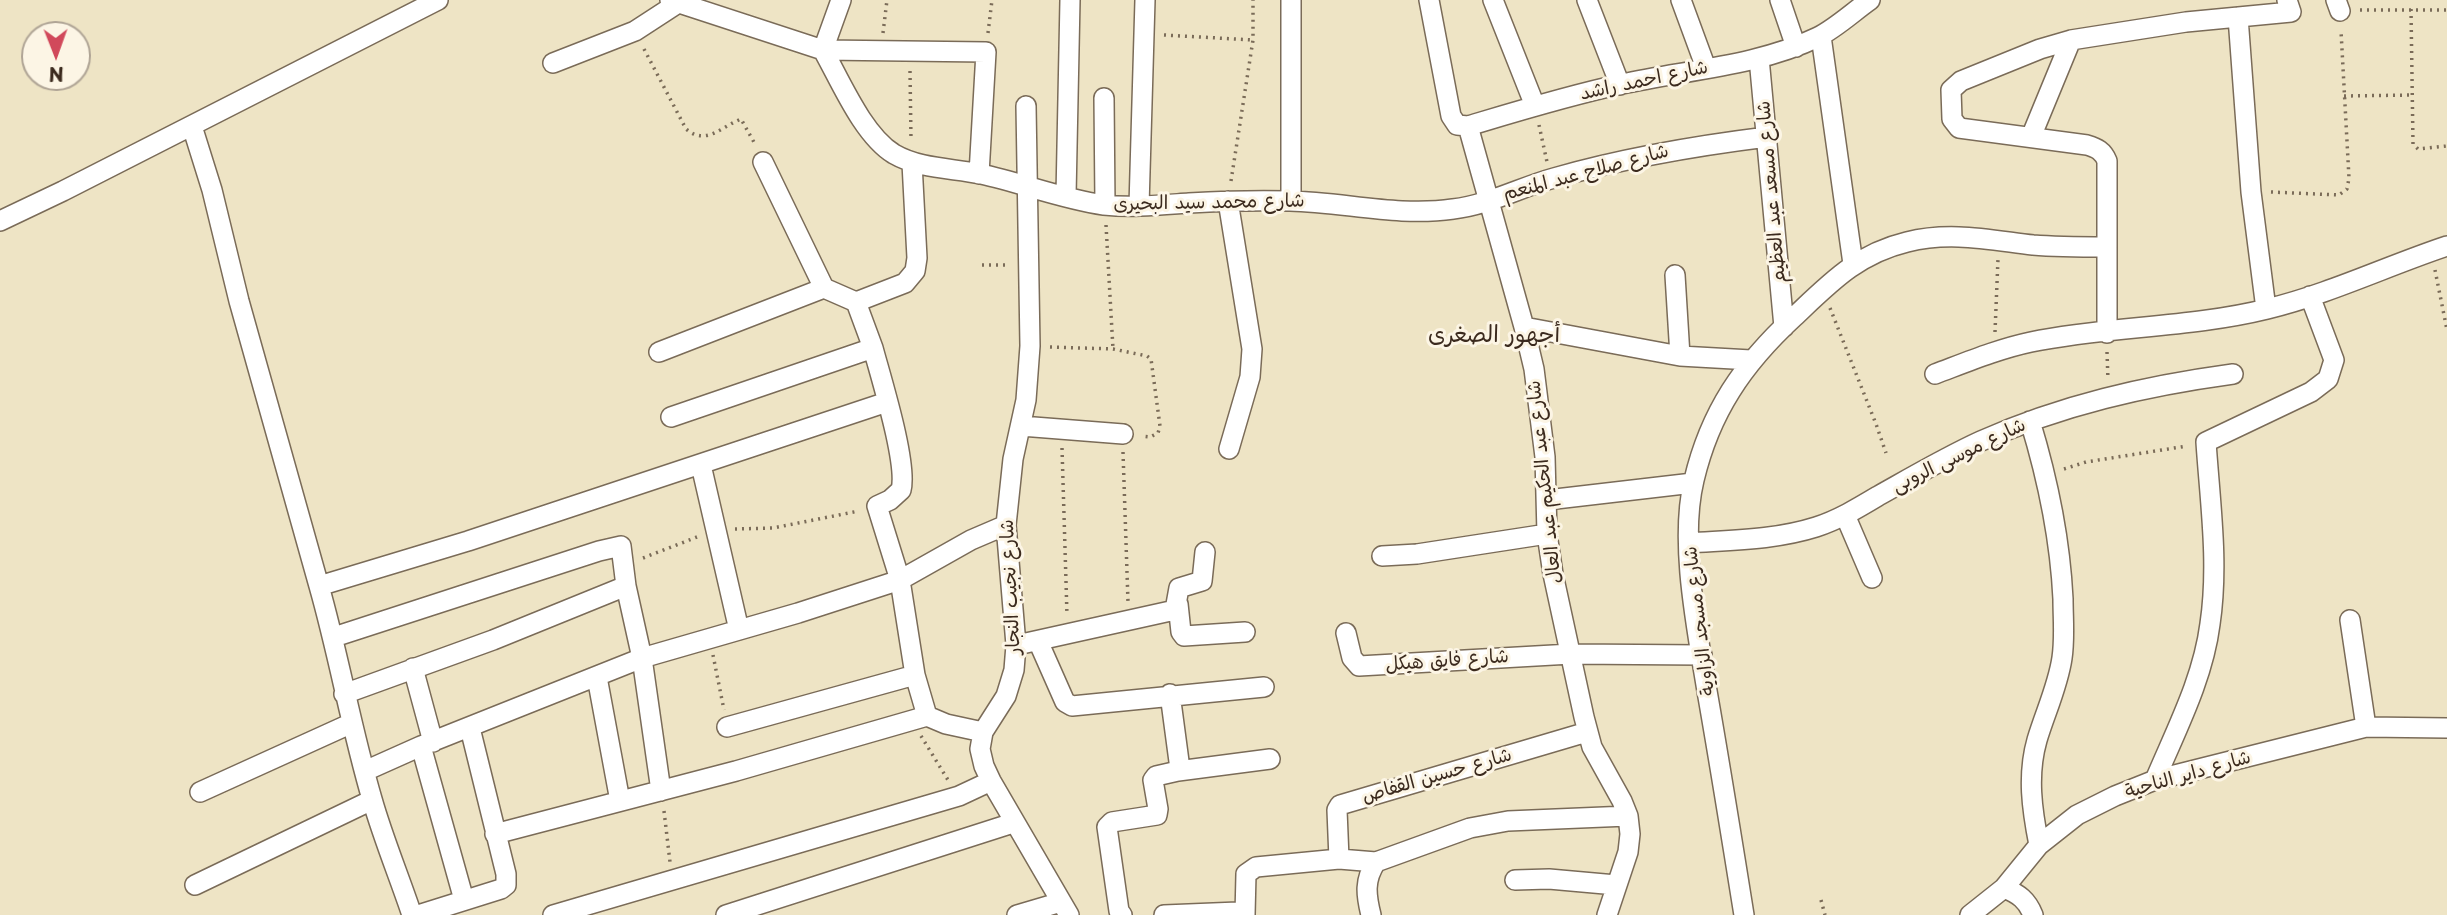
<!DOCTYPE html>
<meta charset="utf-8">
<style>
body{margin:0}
#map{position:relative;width:2447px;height:915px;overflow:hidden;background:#eee4c5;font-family:"Playpen Sans",sans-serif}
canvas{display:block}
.north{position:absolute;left:21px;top:21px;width:70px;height:70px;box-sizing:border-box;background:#fcf5e5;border:2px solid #afa495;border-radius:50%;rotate:179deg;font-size:19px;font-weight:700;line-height:28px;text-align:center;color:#3b2a1e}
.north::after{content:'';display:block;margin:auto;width:24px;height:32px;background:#d1495b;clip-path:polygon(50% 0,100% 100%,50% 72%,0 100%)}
</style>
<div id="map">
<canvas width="2447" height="915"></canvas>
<div class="north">N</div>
</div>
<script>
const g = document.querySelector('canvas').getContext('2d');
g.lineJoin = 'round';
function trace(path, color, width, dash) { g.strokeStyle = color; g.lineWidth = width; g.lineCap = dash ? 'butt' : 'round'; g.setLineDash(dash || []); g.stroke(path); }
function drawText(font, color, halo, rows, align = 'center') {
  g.font = font + ' "Playpen Sans","Playpen Sans Arabic",sans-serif'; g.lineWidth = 6; g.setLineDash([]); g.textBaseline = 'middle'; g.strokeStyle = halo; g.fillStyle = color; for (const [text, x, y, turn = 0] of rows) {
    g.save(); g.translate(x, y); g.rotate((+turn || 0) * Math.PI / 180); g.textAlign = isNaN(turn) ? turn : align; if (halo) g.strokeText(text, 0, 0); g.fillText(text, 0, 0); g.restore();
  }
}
const minor = new Path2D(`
 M670,0L823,50L986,52L979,174
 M1429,0L1451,116L1457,125L1468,126C1518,111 1570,95 1622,84C1686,70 1758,66 1818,37C1836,28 1853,12 1870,0
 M1493,0L1535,106
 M1587,0L1620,85
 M1681,0L1706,68
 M1780,0L1796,47
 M2336,0L2340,11
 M2238,17L2251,192L2266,309
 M1821,36L1853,264
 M823,50C841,82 863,135 894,154C920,169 952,168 981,174C1022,183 1062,199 1104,205C1132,208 1161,205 1189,203C1223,201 1256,200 1290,201C1344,202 1398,217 1453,209C1488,205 1521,187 1554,178C1624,158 1694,146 1767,137
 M823,50L841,0
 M1759,58L1784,327
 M553,63L635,31L678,3
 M1104,98L1105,205
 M1026,106L1030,346L1026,400L1013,459L1006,525L1016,645L1014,670L1006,696L983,732L980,749L984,766L991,781L1069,915
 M192,126L212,190L239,301L319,586
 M1468,126L1524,327L1534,369L1545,457L1547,534L1553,574L1584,717L1592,747L1622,801L1628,816L1630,834L1628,852L1607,915
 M2031,137L2071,40
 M763,162L824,288L856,302L905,283L915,271L917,258L912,163
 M1066,196L1070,0
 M1228,201L1252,349L1250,377L1229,449
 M1291,201V0
 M1139,206L1145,0
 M0,221L63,191L438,0
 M1675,275L1680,356
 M856,302L873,348
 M1524,327L1680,356L1751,360
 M2107,333V161C2103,151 2097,148 2087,145L1959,128L1952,119L1951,90L1961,81L2040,49L2071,40L2186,22L2291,12L2287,0
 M659,352L824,288
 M1935,374C1967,362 1998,349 2031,342C2108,326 2190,328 2267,309C2329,294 2387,266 2447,246
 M671,417L873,348C881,378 908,464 901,490L890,500L877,506L900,580L915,675L927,716
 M2030,421C2048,480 2060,537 2063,599C2063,619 2065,638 2062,658C2058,686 2045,713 2037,740C2027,775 2032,810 2039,845
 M1021,426L1123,434
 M701,465L739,630
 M1547,500L1693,483
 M1845,515L1872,578
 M1689,543C1732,540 1775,540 1816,527C1838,520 1858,508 1878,496C1912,477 1946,457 1981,441C2062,405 2145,386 2233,374
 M1382,556L1417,554L1547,534
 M1178,604L1181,632L1184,636L1245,632
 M2350,620L2366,727
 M1346,633L1352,658L1359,666L1571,654L1702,655
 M334,637L599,551L621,546L626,586L642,658L661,791
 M1038,641L1065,702L1072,706L1264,687
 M1026,643L1175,610L1179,588L1202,581L1205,552
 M413,668L433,742
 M597,677L620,801
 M344,694L493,640L626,586
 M727,727L915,675
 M421,746L464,900
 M365,771L421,746L642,658L798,613L900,580L971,540L1006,525
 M1178,771L1270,759
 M2155,780C2176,730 2203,679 2210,624C2219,564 2210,502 2206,442L2311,392L2328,379L2334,360L2310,296
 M200,792L352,723
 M495,834L736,771L927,716L946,724L983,732
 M1339,859L1337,810L1340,805L1587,732
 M1515,880L1549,879L1616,885
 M195,885L372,800
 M2004,888C2019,894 2027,900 2033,915
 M412,915C399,876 383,838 372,799C351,728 339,656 319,586L468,541L887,402
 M418,915L501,889L506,885V874L470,728
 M553,915L959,796L991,781
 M726,915L1013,823
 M1017,915L1061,902
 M1122,915L1119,911L1107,827L1112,822L1157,815L1158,809L1153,780L1156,776L1178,771L1180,769L1170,694
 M1164,915L1238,912L1243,915
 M1245,915L1246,874L1256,867L1339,859L1376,862L1470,828L1508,821L1628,816
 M1371,915C1366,895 1364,880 1376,862
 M1744,915C1732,840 1720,765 1707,691C1697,629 1679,542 1694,480C1710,412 1743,364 1794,317C1830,283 1857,254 1907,242C1950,231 1990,240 2033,245C2057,247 2082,247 2107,247
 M1970,915L2004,888L2039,845L2077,815L2115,796L2155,780L2366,727L2447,728`);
trace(minor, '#7a6b58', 22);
trace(new Path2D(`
 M2411,9L2413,144L2418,149L2447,146
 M2360,10H2447
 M883,33L887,0
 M988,33L992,0
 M1164,35L1253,40
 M644,49L686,129C706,146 721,127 741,119L755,144
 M910,71L911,140
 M2344,96L2413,95
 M1539,125L1547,162
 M1231,181L1253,40V0
 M2271,192L2339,195L2347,189L2349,178L2341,31
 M1106,225L1113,349
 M982,265H1008
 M2435,270L2447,330
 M1830,308L1876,424L1886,453
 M1995,332L1998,259
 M1050,347L1113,349L1147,356L1151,359L1160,426L1158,433L1150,437L1141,436
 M2107,352L2108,380
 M1062,448L1067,615
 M1123,452L1128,602
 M2064,469L2086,462L2187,446
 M735,529L773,528L859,511
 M643,558L697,537
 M713,655L724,710
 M921,736L948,780
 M664,811L670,862
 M1821,900L1825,915`), '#7a6b58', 3.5, [2, 5]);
trace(minor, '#fff', 19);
drawText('19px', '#3b2a1e', '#fcf5e5', [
 ["شارع احمد راشد",1644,81,-12],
 ["شارع صلاح عبد المنعم",1586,173,-15],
 ["شارع مسعد عبد العظيم",1772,192,-95],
 ["شارع محمد سيد البحيرى",1209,203,-1],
 ["شارع موسى الروبى",1959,456,-26],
 ["شارع عبد الحكيم عبد العال",1545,482,-96],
 ["شارع نجيب النجار",1011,587,-93],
 ["شارع مسجد الزاوية",1700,621,-97],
 ["شارع فايق هيكل",1447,661,-4],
 ["شارع داير الناحية",2188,775,-16],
 ["شارع حسين القفاص",1437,776,-16]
]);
drawText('23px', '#3b2a1e', '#fcf5e5', [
 ["أجهور الصغرى",1494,336]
]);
</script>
